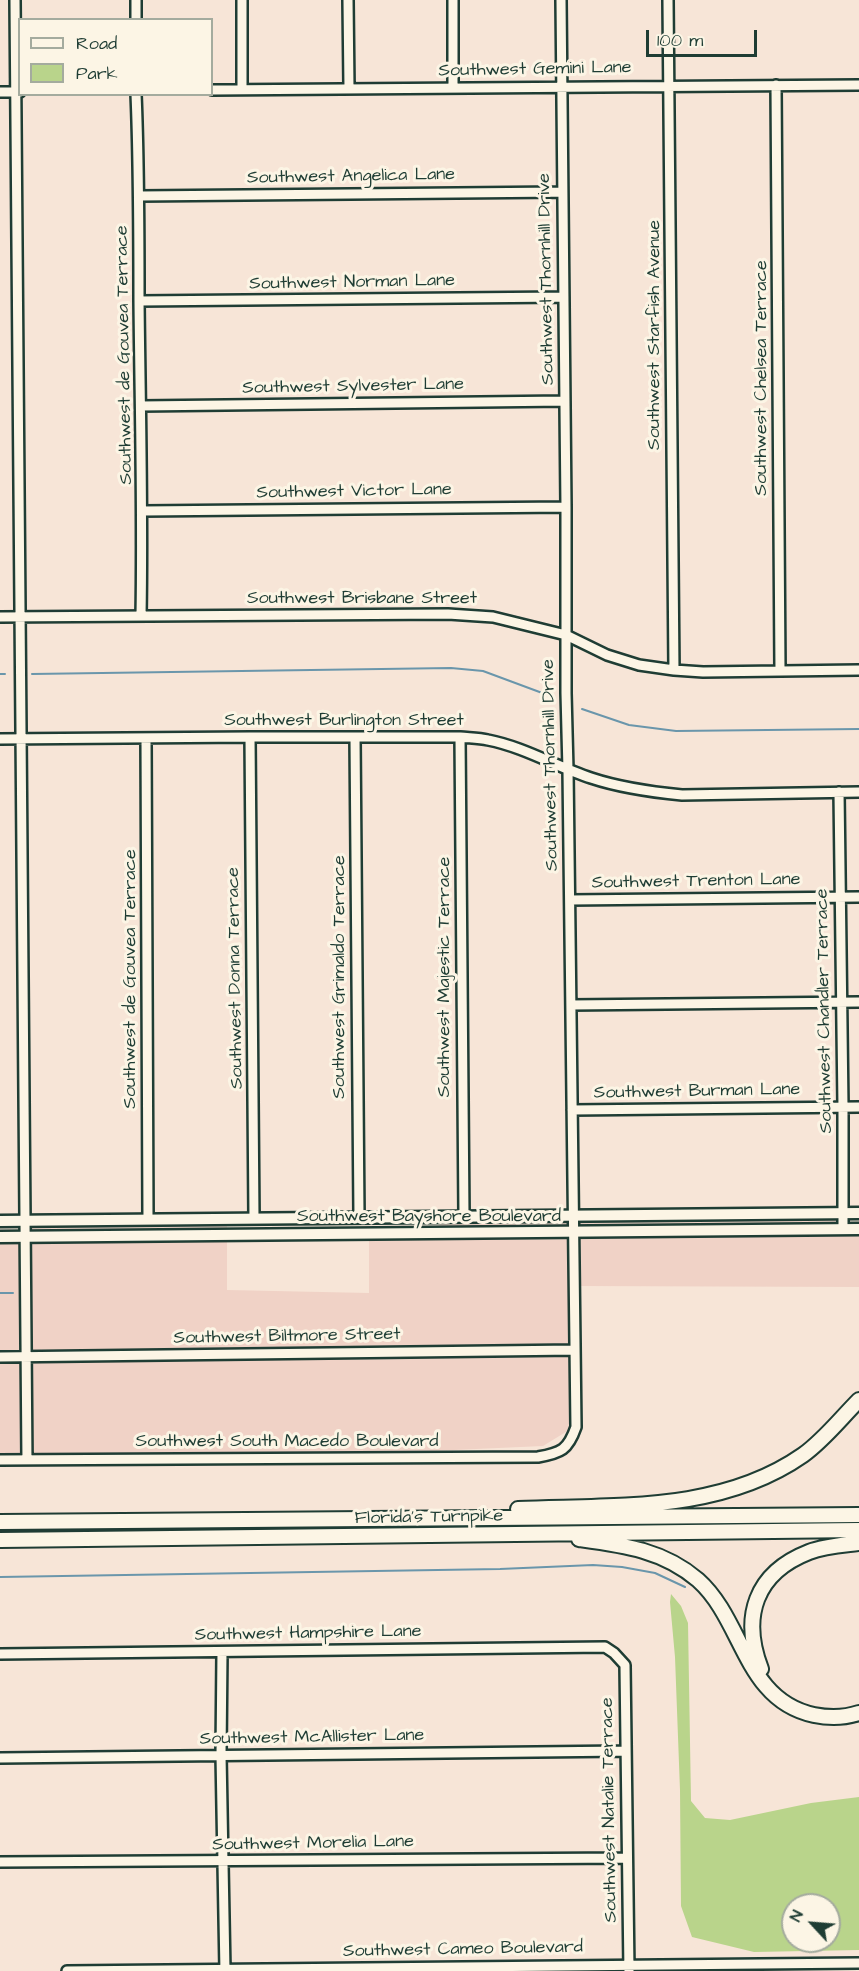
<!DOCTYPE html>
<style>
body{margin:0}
#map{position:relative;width:859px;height:1971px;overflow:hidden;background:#f7e5d7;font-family:"Architects Daughter",sans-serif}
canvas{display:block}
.legend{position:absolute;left:18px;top:18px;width:195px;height:78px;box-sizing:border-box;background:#fcf5e5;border:2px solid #a4ab9e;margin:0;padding:8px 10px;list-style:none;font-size:18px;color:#1f3d34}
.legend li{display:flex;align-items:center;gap:12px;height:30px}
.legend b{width:30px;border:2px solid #a4ab9e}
.north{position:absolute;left:781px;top:1893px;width:60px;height:60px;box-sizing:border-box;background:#fcf5e5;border:2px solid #a4ab9e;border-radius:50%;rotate:296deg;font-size:16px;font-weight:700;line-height:24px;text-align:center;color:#1f3d34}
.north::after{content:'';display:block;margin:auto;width:21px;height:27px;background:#1f3d34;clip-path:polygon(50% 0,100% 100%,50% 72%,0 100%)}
.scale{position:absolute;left:646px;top:30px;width:111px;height:27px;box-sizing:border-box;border:3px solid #1f3d34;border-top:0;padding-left:8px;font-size:18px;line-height:21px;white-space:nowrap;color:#1f3d34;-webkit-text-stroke:4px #fcf5e5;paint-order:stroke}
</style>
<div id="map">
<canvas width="859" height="1971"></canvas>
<ul class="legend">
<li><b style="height:8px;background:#fcf5e5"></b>Road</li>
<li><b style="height:16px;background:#b9d48b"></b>Park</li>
</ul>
<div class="north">N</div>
<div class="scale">100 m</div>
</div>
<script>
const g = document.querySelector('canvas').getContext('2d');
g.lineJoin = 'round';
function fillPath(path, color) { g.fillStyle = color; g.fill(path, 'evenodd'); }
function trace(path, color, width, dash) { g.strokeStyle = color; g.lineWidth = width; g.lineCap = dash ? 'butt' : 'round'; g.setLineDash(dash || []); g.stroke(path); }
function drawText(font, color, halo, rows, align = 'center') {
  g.font = font + ' "Architects Daughter",sans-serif'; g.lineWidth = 6; g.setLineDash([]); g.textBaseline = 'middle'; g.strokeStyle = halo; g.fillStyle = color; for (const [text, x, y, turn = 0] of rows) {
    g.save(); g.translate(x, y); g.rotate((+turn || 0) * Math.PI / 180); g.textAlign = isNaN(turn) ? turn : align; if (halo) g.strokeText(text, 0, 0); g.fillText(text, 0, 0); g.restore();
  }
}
fillPath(new Path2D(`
 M839,1217L838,1225L577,1228V1221Z
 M569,1221V1228H390L393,1226H438L443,1223Z
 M227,1223V1231L31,1233V1225Z
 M859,1232V1287L579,1286L578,1236Z
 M569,1236L571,1346L32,1353L31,1241L227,1239V1290L369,1293V1238Z
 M0,1241H22L23,1353H0Z
 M571,1354L569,1430L543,1446L320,1456H31L32,1360Z
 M0,1361H23V1456H0Z`), '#f0d2c6');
fillPath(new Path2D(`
 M671,1594L681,1606L688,1623L691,1801L705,1818L730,1820L811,1803L859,1797V1950L754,1952L692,1937L681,1906L680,1790L675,1657L670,1602ZM793,1905H829V1941H793Z`), '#b9d48b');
trace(new Path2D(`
 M0,674H5
 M32,674L451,668L483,671L553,697
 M582,709L629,725L676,731L859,729
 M0,1293H13
 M0,1577L500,1569L593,1565L622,1567L655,1573L685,1587`), '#6a96ab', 2);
const minor = new Path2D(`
 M15,0L27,1460
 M136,0V20
 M242,0V89
 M348,0L349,88
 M453,0V88
 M668,0L674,670
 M776,85L780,671
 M212,90L859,85
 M0,92H20
 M136,94C139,163 139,232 139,300C140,405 143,510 141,616
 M140,196L562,192
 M139,301L564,297
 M141,406L565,401
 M143,511L566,507
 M0,617L448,614L493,617L566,635L607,655L639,665L674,670L703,672L859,670
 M250,737L254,1218
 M355,737L359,1217
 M460,737L464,1216
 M146,738L148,1219
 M0,739L250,737H460C469,738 479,738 488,740C524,747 557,767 591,778C621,788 651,792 682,795L859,792
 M839,792L843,1107V1229
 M570,900L859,897
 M571,1005L859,1002
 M572,1110L859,1107
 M0,1357L575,1350
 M0,1460L538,1457C561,1453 568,1450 576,1427L568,770L566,693V507L561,0
 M222,1652L221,1755L225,1971
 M0,1654L605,1647L614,1653L625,1665L629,1971
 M0,1758L625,1751
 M0,1862L627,1858
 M67,1971L859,1963`);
const major = new Path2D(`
 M0,1221L859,1213
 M0,1237L859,1229`);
const highway = new Path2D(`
 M518,1509C614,1505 720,1513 803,1455C824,1440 841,1418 859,1400
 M0,1522L859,1515
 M579,1539C623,1545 663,1550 698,1580C744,1621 744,1700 814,1715C829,1718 844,1718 859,1713
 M0,1540L859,1530
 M761,1669C741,1617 755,1573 809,1552C825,1546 843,1545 859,1543`);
trace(minor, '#1f3d34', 14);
trace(major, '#1f3d34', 15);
trace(highway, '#1f3d34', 18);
trace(minor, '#fcf5e5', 9);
trace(major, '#fcf5e5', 10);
trace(highway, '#fcf5e5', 14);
drawText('18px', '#1f3d34', '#fcf5e5', [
 ["Southwest Gemini Lane",535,70,-1],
 ["Southwest Angelica Lane",351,177,-1],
 ["Southwest Thornhill Drive",547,279,-91],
 ["Southwest Norman Lane",352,283,-1],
 ["Southwest Starfish Avenue",655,335,-90],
 ["Southwest de Gouvea Terrace",125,355,-91],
 ["Southwest Chelsea Terrace",762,378,-90],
 ["Southwest Sylvester Lane",353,387,-1],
 ["Southwest Victor Lane",354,492,-1],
 ["Southwest Brisbane Street",362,599],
 ["Southwest Burlington Street",344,721],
 ["Southwest Thornhill Drive",551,765,-91],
 ["Southwest Trenton Lane",696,882,-1],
 ["Southwest Grimaldo Terrace",340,977,-90],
 ["Southwest Majestic Terrace",445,977,-90],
 ["Southwest Donna Terrace",236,978,-91],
 ["Southwest de Gouvea Terrace",131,979,-90],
 ["Southwest Chandler Terrace",825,1011,-91],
 ["Southwest Burman Lane",697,1092,-1],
 ["Southwest Bayshore Boulevard",429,1217],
 ["Southwest Biltmore Street",287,1337,-1],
 ["Southwest South Macedo Boulevard",287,1442],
 ["Florida's Turnpike",429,1518,-1],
 ["Southwest Hampshire Lane",308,1634,-1],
 ["Southwest McAllister Lane",312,1738,-1],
 ["Southwest Natalie Terrace",610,1810,-91],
 ["Southwest Morelia Lane",313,1844,-1],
 ["Southwest Cameo Boulevard",463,1950,-1]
]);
</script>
